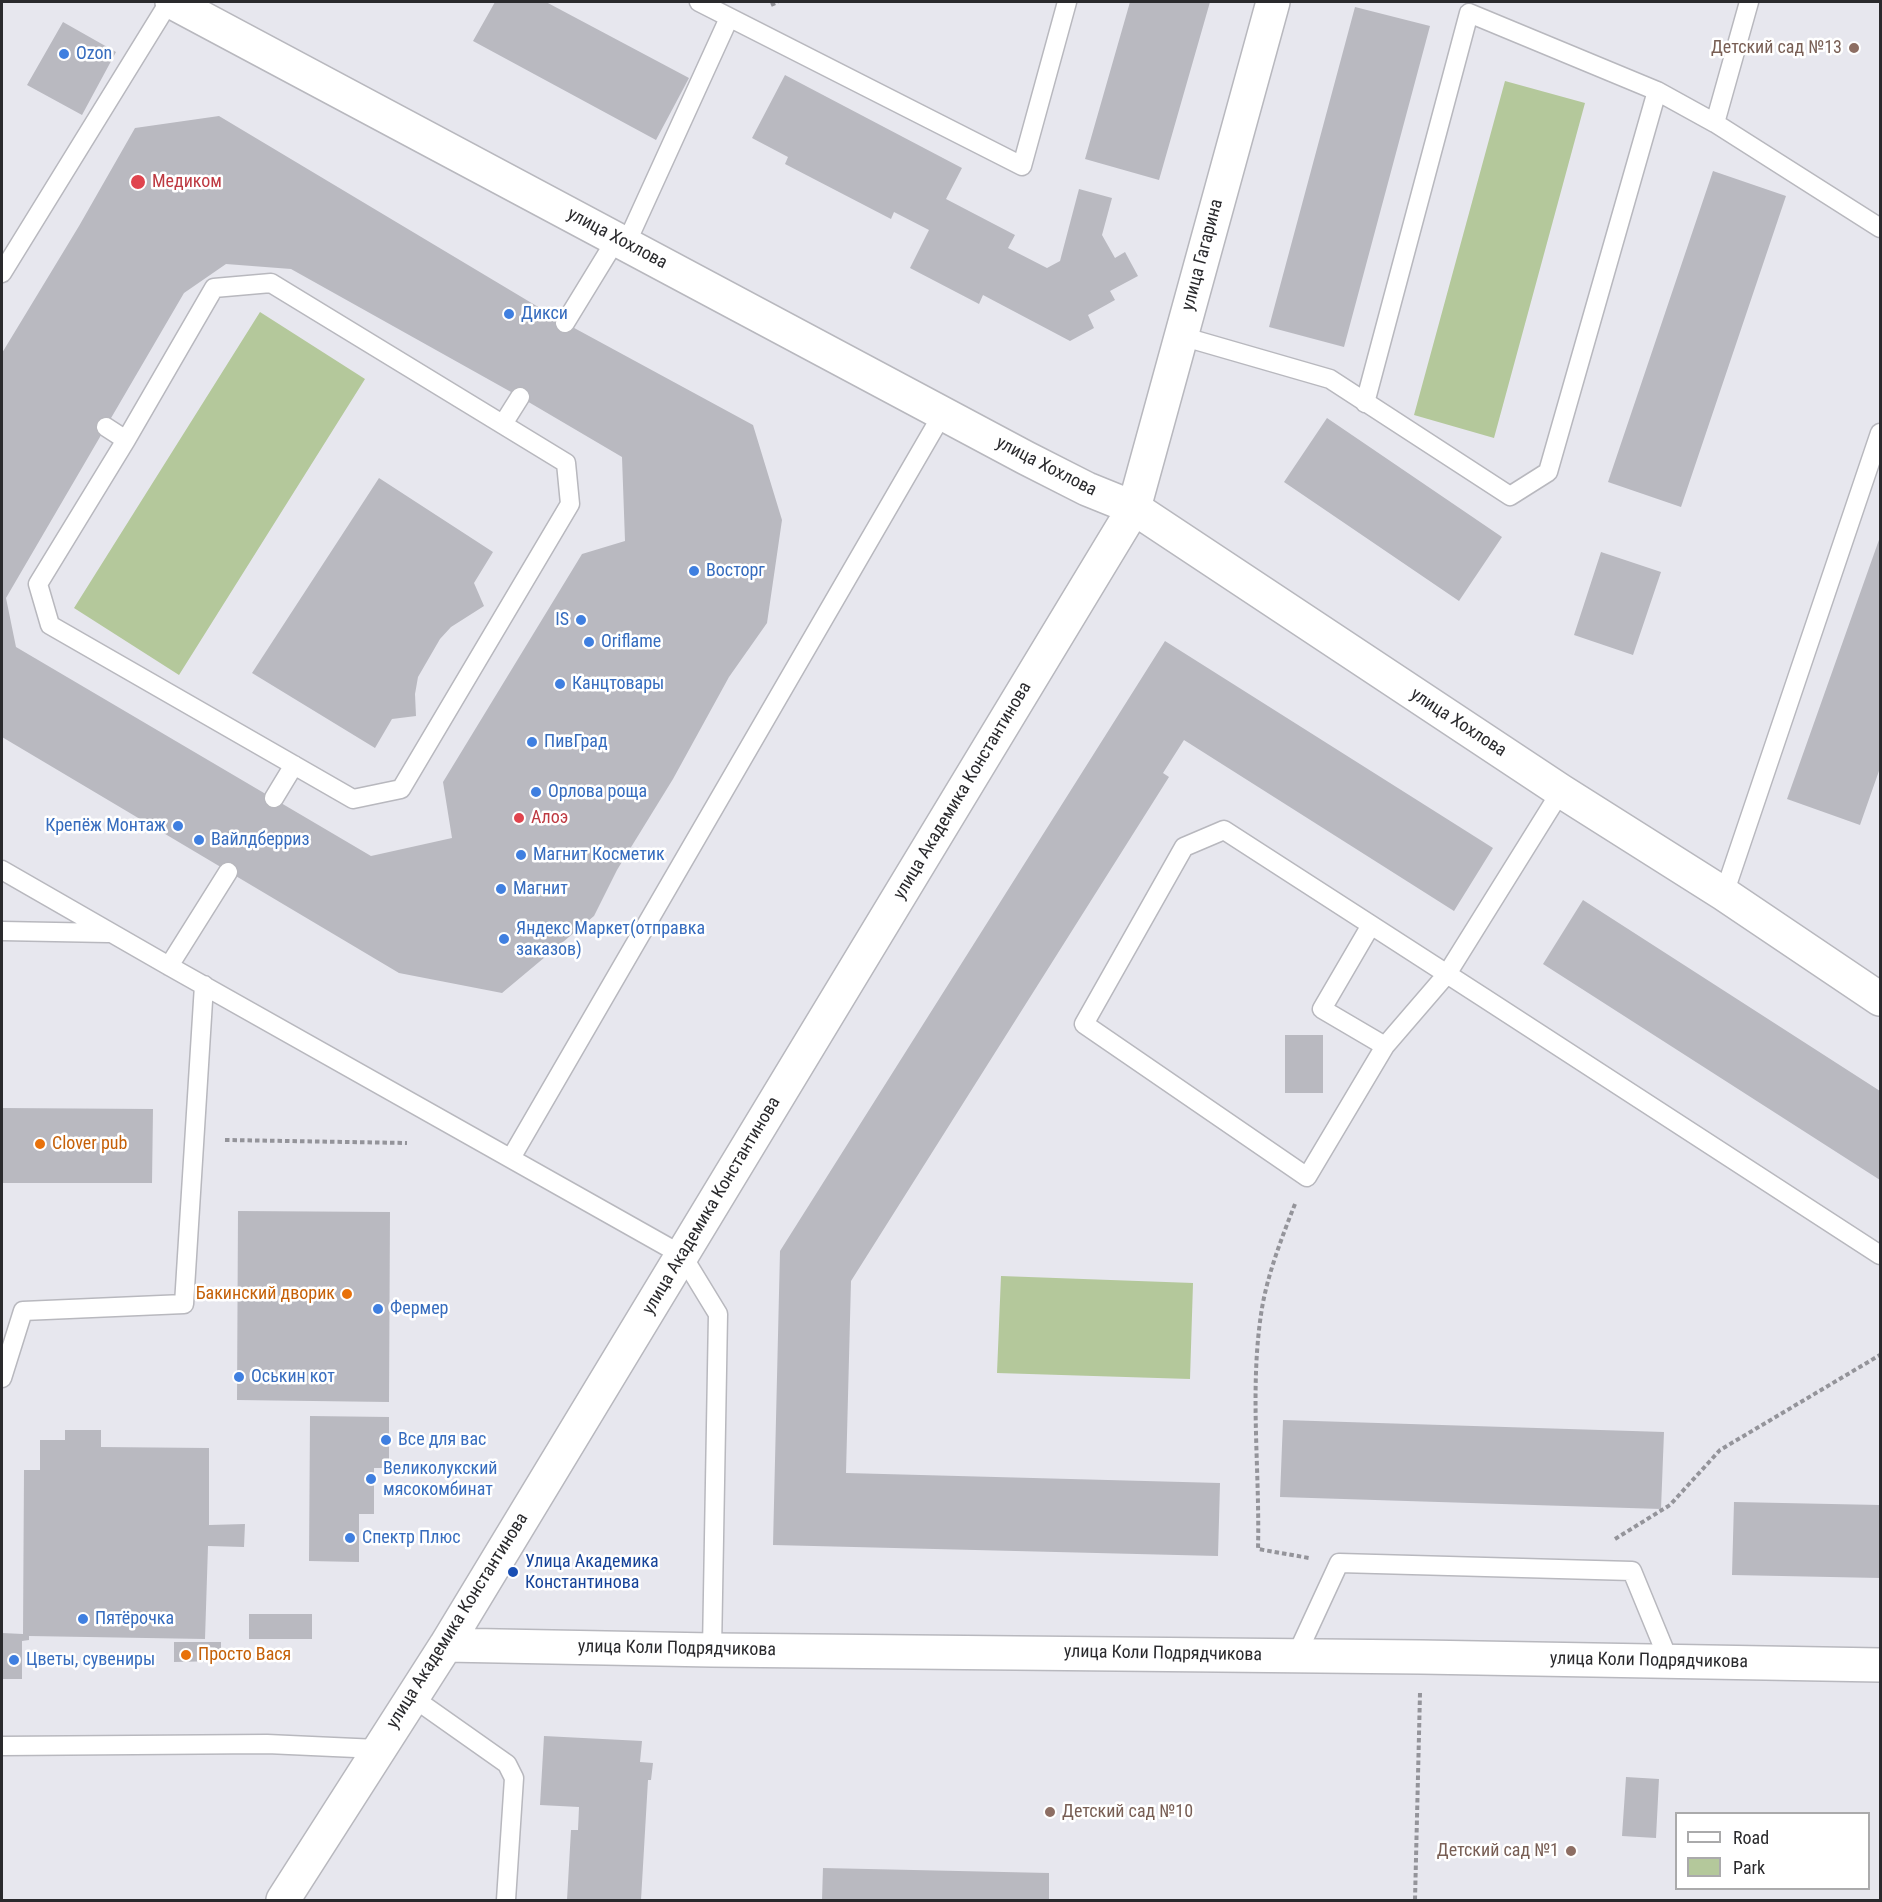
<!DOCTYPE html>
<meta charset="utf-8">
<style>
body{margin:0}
#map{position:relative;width:1882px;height:1902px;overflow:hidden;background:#e7e7ee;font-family:"Roboto Condensed",sans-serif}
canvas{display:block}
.frame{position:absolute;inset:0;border:3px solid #2a2a2d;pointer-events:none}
.legend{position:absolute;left:1675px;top:1812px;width:195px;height:78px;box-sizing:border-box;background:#fff;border:2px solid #aaaaab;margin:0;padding:8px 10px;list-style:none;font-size:18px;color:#2a2a2d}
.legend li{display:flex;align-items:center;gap:12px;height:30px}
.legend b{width:30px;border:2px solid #aaaaab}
</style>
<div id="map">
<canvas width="1882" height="1902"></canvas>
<div class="frame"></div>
<ul class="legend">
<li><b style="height:8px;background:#fff"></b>Road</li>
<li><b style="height:16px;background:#b4c89b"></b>Park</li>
</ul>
</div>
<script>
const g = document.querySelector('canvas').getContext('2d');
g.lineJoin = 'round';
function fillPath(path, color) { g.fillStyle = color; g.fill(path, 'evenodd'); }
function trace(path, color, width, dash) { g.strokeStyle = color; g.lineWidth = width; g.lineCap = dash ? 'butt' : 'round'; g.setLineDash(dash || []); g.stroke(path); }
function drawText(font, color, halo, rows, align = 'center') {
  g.font = font + ' "Roboto Condensed",sans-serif'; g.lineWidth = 5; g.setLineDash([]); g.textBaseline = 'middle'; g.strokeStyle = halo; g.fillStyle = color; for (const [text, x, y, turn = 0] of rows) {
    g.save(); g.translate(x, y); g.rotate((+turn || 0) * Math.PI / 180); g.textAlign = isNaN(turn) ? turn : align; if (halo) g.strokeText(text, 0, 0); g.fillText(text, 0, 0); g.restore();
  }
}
fillPath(new Path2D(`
 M1505,81L1585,103L1494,438L1414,415Z
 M260,312L365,379L179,675L74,608Z
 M1001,1276L1193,1283L1190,1379L997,1373Z`), '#b4c89b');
fillPath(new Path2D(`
 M495,2H546L689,78L656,140L473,41Z
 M1130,2H1210L1159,180L1085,159Z
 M1355,7L1430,26L1344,347L1269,327Z
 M63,22L116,52L82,115L27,85Z
 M785,75L962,168L946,199L1015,235L1008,248L1047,268L1060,261L1079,189L1112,198L1102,235L1115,258L1125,252L1138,276L1110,291L1115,300L1088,315L1094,328L1070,341L983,295L979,304L910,268L929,230L894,212L891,219L785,164L788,157L752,138Z
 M219,116L565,323L753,425L782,520L767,623L729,677L673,779L617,870L594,916L502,993L399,973L2,737V353L79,226L135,128ZM226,264L291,269L520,397L622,457L625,541L582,554L443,782L452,838L371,856L16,647L6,598L184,293Z
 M1713,171L1786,196L1681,507L1608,482Z
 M1327,418L1502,537L1459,601L1284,482Z
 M379,478L493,552L474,583L484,606L451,627L440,639L418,677L415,694L416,716L392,719L375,748L252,673Z
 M1880,537V768L1860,825L1787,799Z
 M1601,552L1661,572L1633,655L1574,635Z
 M1165,641L1493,848L1454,911L1184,740L1163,773L1169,777L851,1281L846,1473L1220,1483L1218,1556L773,1545L780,1251Z
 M1583,900L1880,1091V1180L1543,964Z
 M1285,1035H1323V1093H1285Z
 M2,1108L153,1109L152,1183H2Z
 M238,1211L390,1212L389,1402L237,1400Z
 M310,1416L389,1417V1468H374V1514H359V1562L309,1561Z
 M1283,1420L1664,1432L1661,1509L1280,1497Z
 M65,1430H101V1447L209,1448V1525L245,1524L244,1547L208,1546L205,1639L29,1636V1640L22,1641V1679H2V1633L23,1634L24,1470H40V1440H65Z
 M1734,1502L1880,1505V1578L1732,1575Z
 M249,1614H312V1639H249Z
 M174,1642H221V1661L174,1662Z
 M544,1736L642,1741L640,1762L653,1763L651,1780H648L641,1900H567L571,1830H578L579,1807L540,1805Z
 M1626,1777L1659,1779L1656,1838L1622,1836Z
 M823,1868L1049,1873V1900H822Z`), '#b9b9c0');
const lane = new Path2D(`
 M699,2L1022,166L1067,2
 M1715,123L1880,228
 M626,244L729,18
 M2,273L169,2
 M271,283L566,463L570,504L401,789L353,799L50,625L38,584L126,440L214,288Z
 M565,323L617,238
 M1181,336L1330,379L1510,496L1548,472L1657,91
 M1365,403L1469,13L1657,91L1715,123L1749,2
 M503,424L520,397
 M106,427L126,440
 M1561,791L1447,974L1385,1046L1307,1177L1084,1024L1184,847L1224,830C1443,971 1662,1113 1880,1255
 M274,798L294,765
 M2,870L169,966L682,1255L718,1314L712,1650
 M1724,894L1880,433
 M1371,925L1322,1009L1385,1046
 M2,931L108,933
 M169,966L228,872
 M511,1158L943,413
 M2,1378L23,1311L184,1304L204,985
 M1296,1656L1339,1563L1632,1571L1669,1661
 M412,1697L507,1764L514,1778L506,1900
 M2,1746L267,1744L378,1749`);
const street = new Path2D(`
 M172,2L1026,458L1087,489L1134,508L1561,791L1724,894L1880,999
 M446,1645L712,1650L1421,1657L1880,1665
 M283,1900L446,1645L1134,508L1273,2`);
trace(lane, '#b8b8be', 21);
trace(street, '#b8b8be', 36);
trace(new Path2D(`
 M771,5L778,2
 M225,1140L407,1143
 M1295,1204C1282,1237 1268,1273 1262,1308C1249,1387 1260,1469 1258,1549L1309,1558
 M1615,1539L1670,1505L1720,1450L1880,1355
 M1415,1900L1420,1693`), '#94949a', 4, [4.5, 3]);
trace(lane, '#fff', 18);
trace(street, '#fff', 33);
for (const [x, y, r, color] of [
 [1854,48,6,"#8d6e63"],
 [64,54,6,"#3f7fe0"],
 [138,182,8,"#e0444e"],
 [509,314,6,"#3f7fe0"],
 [694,571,6,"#3f7fe0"],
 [581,620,6,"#3f7fe0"],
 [589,642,6,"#3f7fe0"],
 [560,684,6,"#3f7fe0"],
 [532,742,6,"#3f7fe0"],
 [536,792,6,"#3f7fe0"],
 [519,818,6,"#e0444e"],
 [178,826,6,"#3f7fe0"],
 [199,840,6,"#3f7fe0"],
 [521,855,6,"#3f7fe0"],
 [501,889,6,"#3f7fe0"],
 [504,939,6,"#3f7fe0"],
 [40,1144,6,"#e8710a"],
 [347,1294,6,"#e8710a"],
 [378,1309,6,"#3f7fe0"],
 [239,1377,6,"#3f7fe0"],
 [386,1440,6,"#3f7fe0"],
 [371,1479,6,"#3f7fe0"],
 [350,1538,6,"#3f7fe0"],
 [513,1572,6,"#1a4fb4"],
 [83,1619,6,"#3f7fe0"],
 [186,1655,6,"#e8710a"],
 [14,1660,6,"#3f7fe0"],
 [1050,1812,6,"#8d6e63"],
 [1571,1851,6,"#8d6e63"]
]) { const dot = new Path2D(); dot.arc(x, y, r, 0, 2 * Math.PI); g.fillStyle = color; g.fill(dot); trace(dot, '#fff', 2); }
drawText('18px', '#785e54', '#fff', [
 ["Детский сад №13",1842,48],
 ["Детский сад №10",1062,1812,"left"],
 ["Детский сад №1",1559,1851]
], 'right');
drawText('18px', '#366cbe', '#fff', [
 ["Ozon",76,54],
 ["Дикси",521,314],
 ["Восторг",706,571],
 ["IS",569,620,"right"],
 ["Oriflame",601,642],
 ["Канцтовары",572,684],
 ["ПивГрад",544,742],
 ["Орлова роща",548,792],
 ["Крепёж Монтаж",166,826,"right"],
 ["Вайлдберриз",211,840],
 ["Магнит Косметик",533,855],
 ["Магнит",513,889],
 ["Яндекс Маркет(отправка",516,929],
 ["заказов)",516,950],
 ["Фермер",390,1309],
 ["Оськин кот",251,1377],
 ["Все для вас",398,1440],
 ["Великолукский",383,1469],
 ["мясокомбинат",383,1490],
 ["Спектр Плюс",362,1538],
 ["Пятёрочка",95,1619],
 ["Цветы, сувениры",26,1660]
], 'left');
drawText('18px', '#be3a42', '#fff', [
 ["Медиком",152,182],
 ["Алоэ",531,818]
], 'left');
drawText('18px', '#2a2a2d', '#fff', [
 ["улица Хохлова",617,239,28],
 ["улица Гагарина",1203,255,-75],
 ["улица Хохлова",1046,467,27],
 ["улица Хохлова",1458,723,33],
 ["улица Академика Константинова",963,791,-59],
 ["улица Академика Константинова",712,1206,-59],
 ["улица Академика Константинова",458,1621,-58],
 ["улица Коли Подрядчикова",677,1649,1],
 ["улица Коли Подрядчикова",1163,1654,1],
 ["улица Коли Подрядчикова",1649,1661,1]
]);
drawText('18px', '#c56008', '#fff', [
 ["Clover pub",52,1144],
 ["Бакинский дворик",335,1294,"right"],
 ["Просто Вася",198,1655]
], 'left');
drawText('18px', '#164399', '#fff', [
 ["Улица Академика",525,1562],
 ["Константинова",525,1583]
], 'left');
</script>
